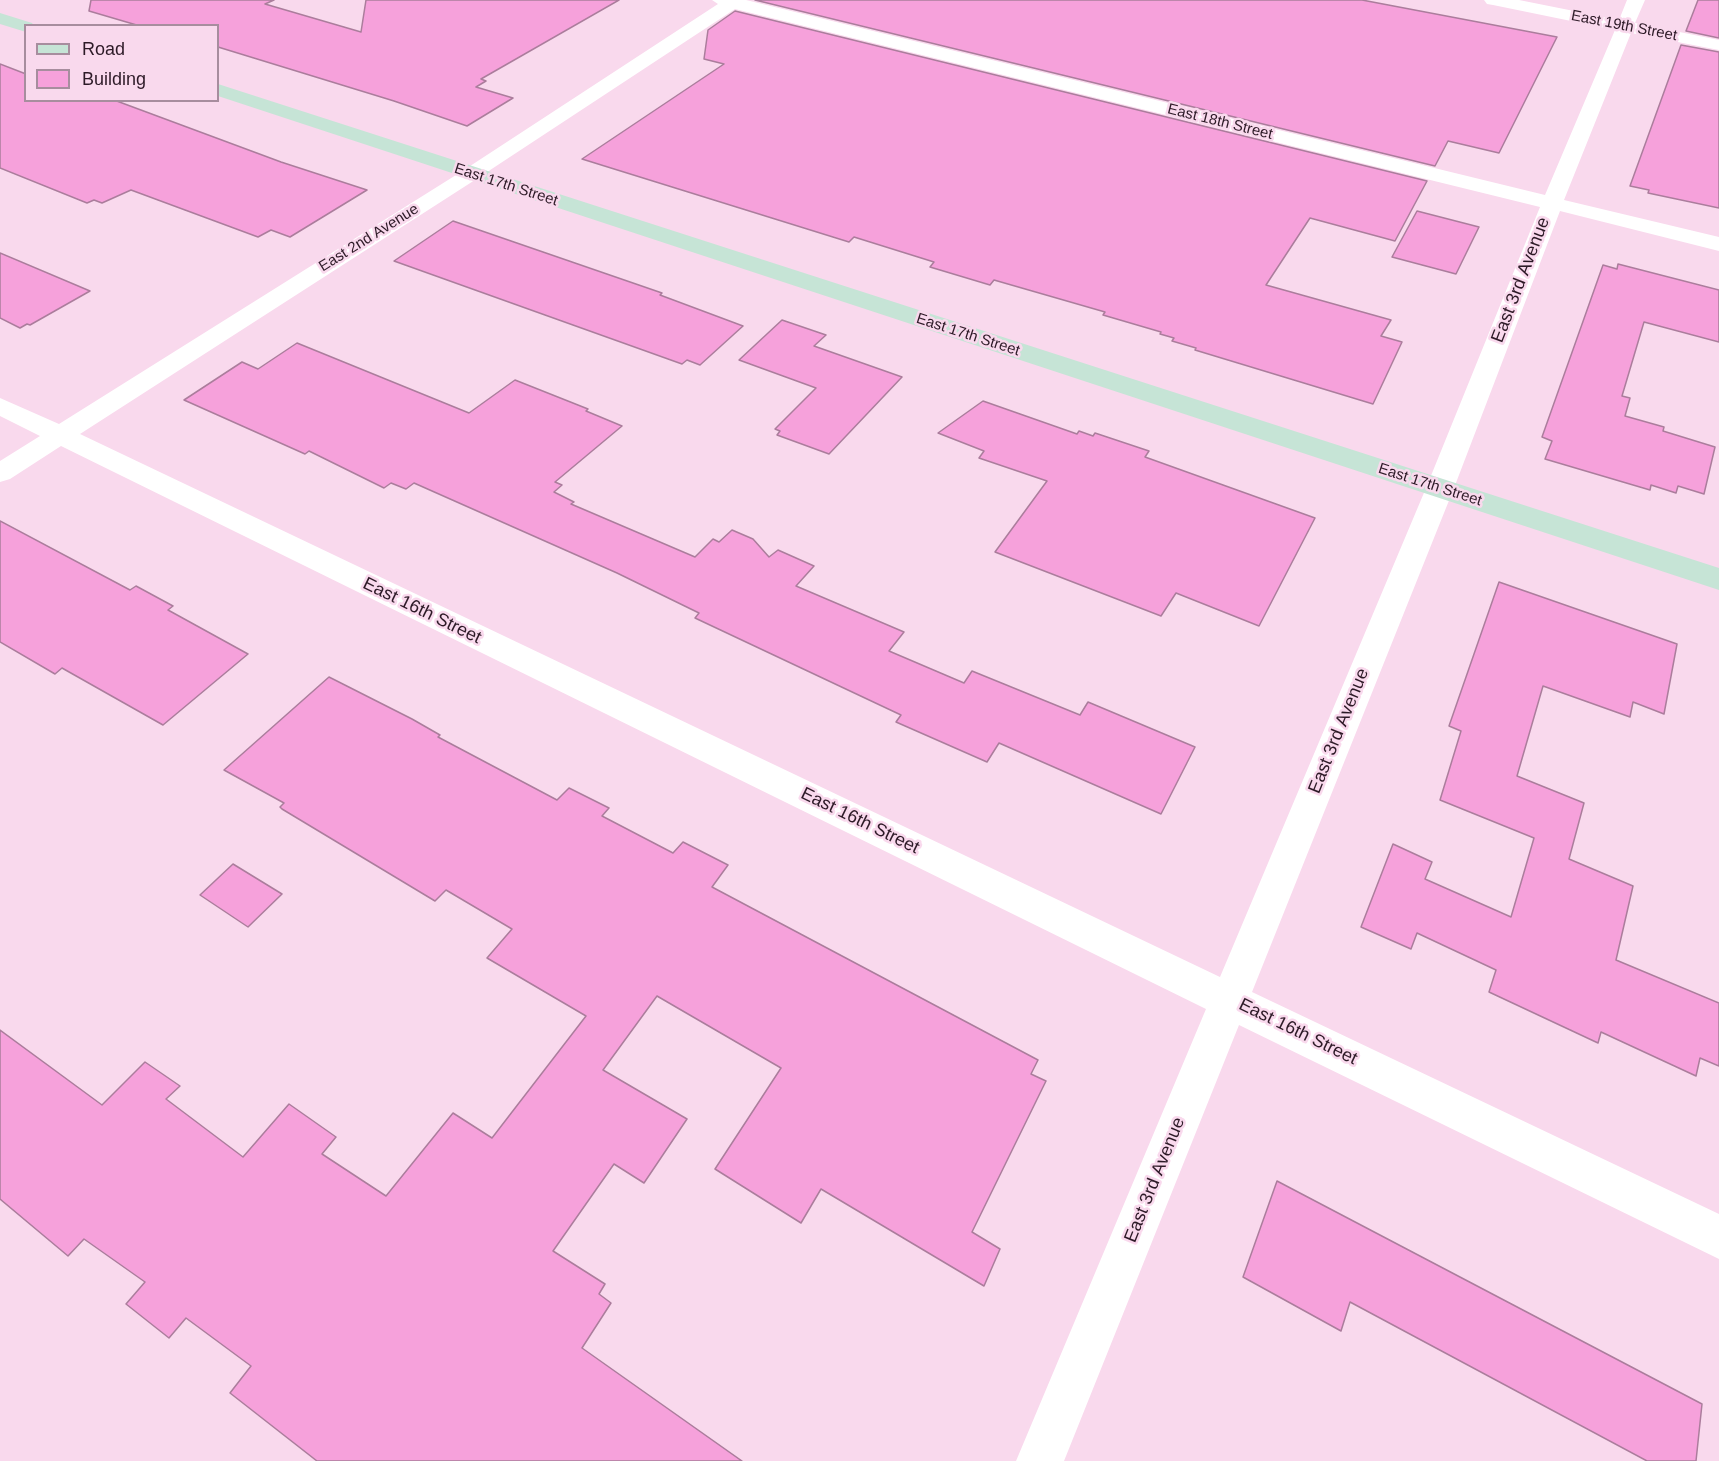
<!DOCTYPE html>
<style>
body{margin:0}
#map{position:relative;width:1719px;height:1461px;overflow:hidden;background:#f9d9ed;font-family:Arial,sans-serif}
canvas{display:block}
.legend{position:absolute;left:24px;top:24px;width:195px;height:78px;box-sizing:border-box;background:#f9d9ed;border:2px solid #a78d9e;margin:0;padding:8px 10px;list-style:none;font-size:18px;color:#2d1a27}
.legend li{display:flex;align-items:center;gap:12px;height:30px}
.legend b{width:30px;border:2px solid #a78d9e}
</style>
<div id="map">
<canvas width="1719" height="1461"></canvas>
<ul class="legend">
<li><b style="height:8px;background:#c6e4d6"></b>Road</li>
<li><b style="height:16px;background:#f6a1db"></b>Building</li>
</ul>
</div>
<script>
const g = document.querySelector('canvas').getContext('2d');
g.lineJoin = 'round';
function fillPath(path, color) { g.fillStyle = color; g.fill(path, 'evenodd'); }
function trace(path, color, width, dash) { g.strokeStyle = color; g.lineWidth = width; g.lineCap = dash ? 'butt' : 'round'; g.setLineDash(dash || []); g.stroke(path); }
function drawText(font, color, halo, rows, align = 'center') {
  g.font = font + ' Arial,sans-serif'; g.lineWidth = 5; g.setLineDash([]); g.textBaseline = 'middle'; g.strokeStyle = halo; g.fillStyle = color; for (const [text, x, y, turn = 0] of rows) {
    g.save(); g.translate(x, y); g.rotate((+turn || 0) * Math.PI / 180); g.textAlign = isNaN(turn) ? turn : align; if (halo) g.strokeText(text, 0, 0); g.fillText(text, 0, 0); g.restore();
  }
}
const building = new Path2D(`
 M91,0H274L265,4L361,32L366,0H619L481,79L486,81L476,87L513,98L467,126L394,101L218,47V26H140L89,11Z
 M755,0H1362L1557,37L1499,153L1448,141L1435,166Z
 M1698,0H1719V38L1686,31Z
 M735,11L1427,181L1395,241L1310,218L1266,285L1391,320L1381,336L1402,342L1373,404L1195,350L1196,348L1172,341L1174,338L1160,334L1161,332L1103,315L1105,312L994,280L990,285L930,267L934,262L854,237L849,242L582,159L724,64L704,59L708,30Z
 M1681,45L1719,52V208L1648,193L1649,190L1630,186Z
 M0,64L26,74V100H114L281,162L367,190L290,237L271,230L258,237L131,190L102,203L94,200L87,203L0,168Z
 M1417,211L1479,227L1456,274L1392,257Z
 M453,221L662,293L660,295L743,326L700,365L687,360L682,364L394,261Z
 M0,253L90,291L30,325L27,324L20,328L0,318Z
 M1618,264L1719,290V342L1644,322L1622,396L1630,398L1625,416L1664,427L1663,431L1715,447L1704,494L1678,486L1676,493L1651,485L1650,490L1545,459L1552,441L1542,437L1603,265L1617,269Z
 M782,320L826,335L814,346L902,377L829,454L777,435L780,431L775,429L816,388L739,360Z
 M297,343L469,413L515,380L588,409L586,411L622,426L555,482L562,485L554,492L574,502L571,504L695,557L713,539L719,542L732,530L753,539L769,557L778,550L814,566L796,586L904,632L889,651L964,683L972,671L1080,715L1088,702L1195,747L1161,814L999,743L987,762L896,722L901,715L695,618L699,613L617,573L414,483L406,489L391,483L384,488L309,451L305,454L184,400L242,362L258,369Z
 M983,401L1077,434L1079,431L1093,436L1095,433L1149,451L1145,457L1315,518L1259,626L1176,593L1161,616L995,552L1047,481L979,458L984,451L938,433Z
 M0,521L130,590L136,586L173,606L168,610L248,654L163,725L62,668L55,674L0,642Z
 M1499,582L1677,644L1664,714L1633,702L1630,717L1543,686L1517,776L1584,803L1569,859L1633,886L1616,960L1719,1003V1066L1700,1058L1696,1076L1601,1032L1598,1043L1489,992L1496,970L1417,933L1411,949L1361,927L1393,844L1432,862L1425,879L1511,917L1534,838L1440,800L1461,731L1449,726Z
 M329,677L412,719L440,735L438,737L557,800L569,788L609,808L602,816L673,853L683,842L728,865L712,887L1038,1060L1031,1074L1046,1081L972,1232L1000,1249L984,1286L821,1189L801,1223L715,1169L781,1068L657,996L603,1070L687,1119L644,1183L614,1164L553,1251L605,1284L599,1294L611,1303L582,1348L742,1461H317L230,1393L251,1366L186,1318L169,1338L126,1304L145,1282L84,1239L68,1256L0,1199V1030L102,1105L145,1062L180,1086L166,1099L243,1157L289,1104L336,1137L322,1154L386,1196L453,1113L492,1138L586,1016L487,958L512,929L446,890L435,901L282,809L280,807L284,803L224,770Z
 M233,864L282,894L248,927L200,895Z
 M1277,1181L1702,1404L1696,1461H1647L1350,1302L1341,1331L1243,1277Z`);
fillPath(building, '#f6a1db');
trace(building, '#ab7d9c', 1.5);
fillPath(new Path2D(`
 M712,0H746L1545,195L1615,30L1493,5L1487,4L1484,0H1519L1619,20L1627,0H1645L1635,23L1719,40V50L1631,33L1564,200L1719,237V251L1560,211L1454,488L1252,992L1719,1214V1259L1239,1025L1064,1461H1016L1206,1009L61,446L10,479L0,482V461L40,436L0,416V398L59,424L464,170L718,4ZM735,9L1540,207L1426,488L1220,977L80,434L478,178Z`), '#fff');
fillPath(new Path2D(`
 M0,13L32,23L34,26H26V32L0,24Z
 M218,84L1719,568V590L218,96Z`), '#c6e4d6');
drawText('15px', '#2d1a27', '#f9d9ed', [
 ["East 19th Street",1624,26,11],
 ["East 18th Street",1220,122,14],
 ["East 17th Street",506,185,18],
 ["East 2nd Avenue",369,238,-32],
 ["East 17th Street",968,335,18],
 ["East 17th Street",1430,485,18]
]);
drawText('18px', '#2d1a27', '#f9d9ed', [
 ["East 3rd Avenue",1521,280,-69],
 ["East 16th Street",422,611,26],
 ["East 3rd Avenue",1339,731,-68],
 ["East 16th Street",860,821,26],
 ["East 16th Street",1298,1032,26],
 ["East 3rd Avenue",1155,1180,-68]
]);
</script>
